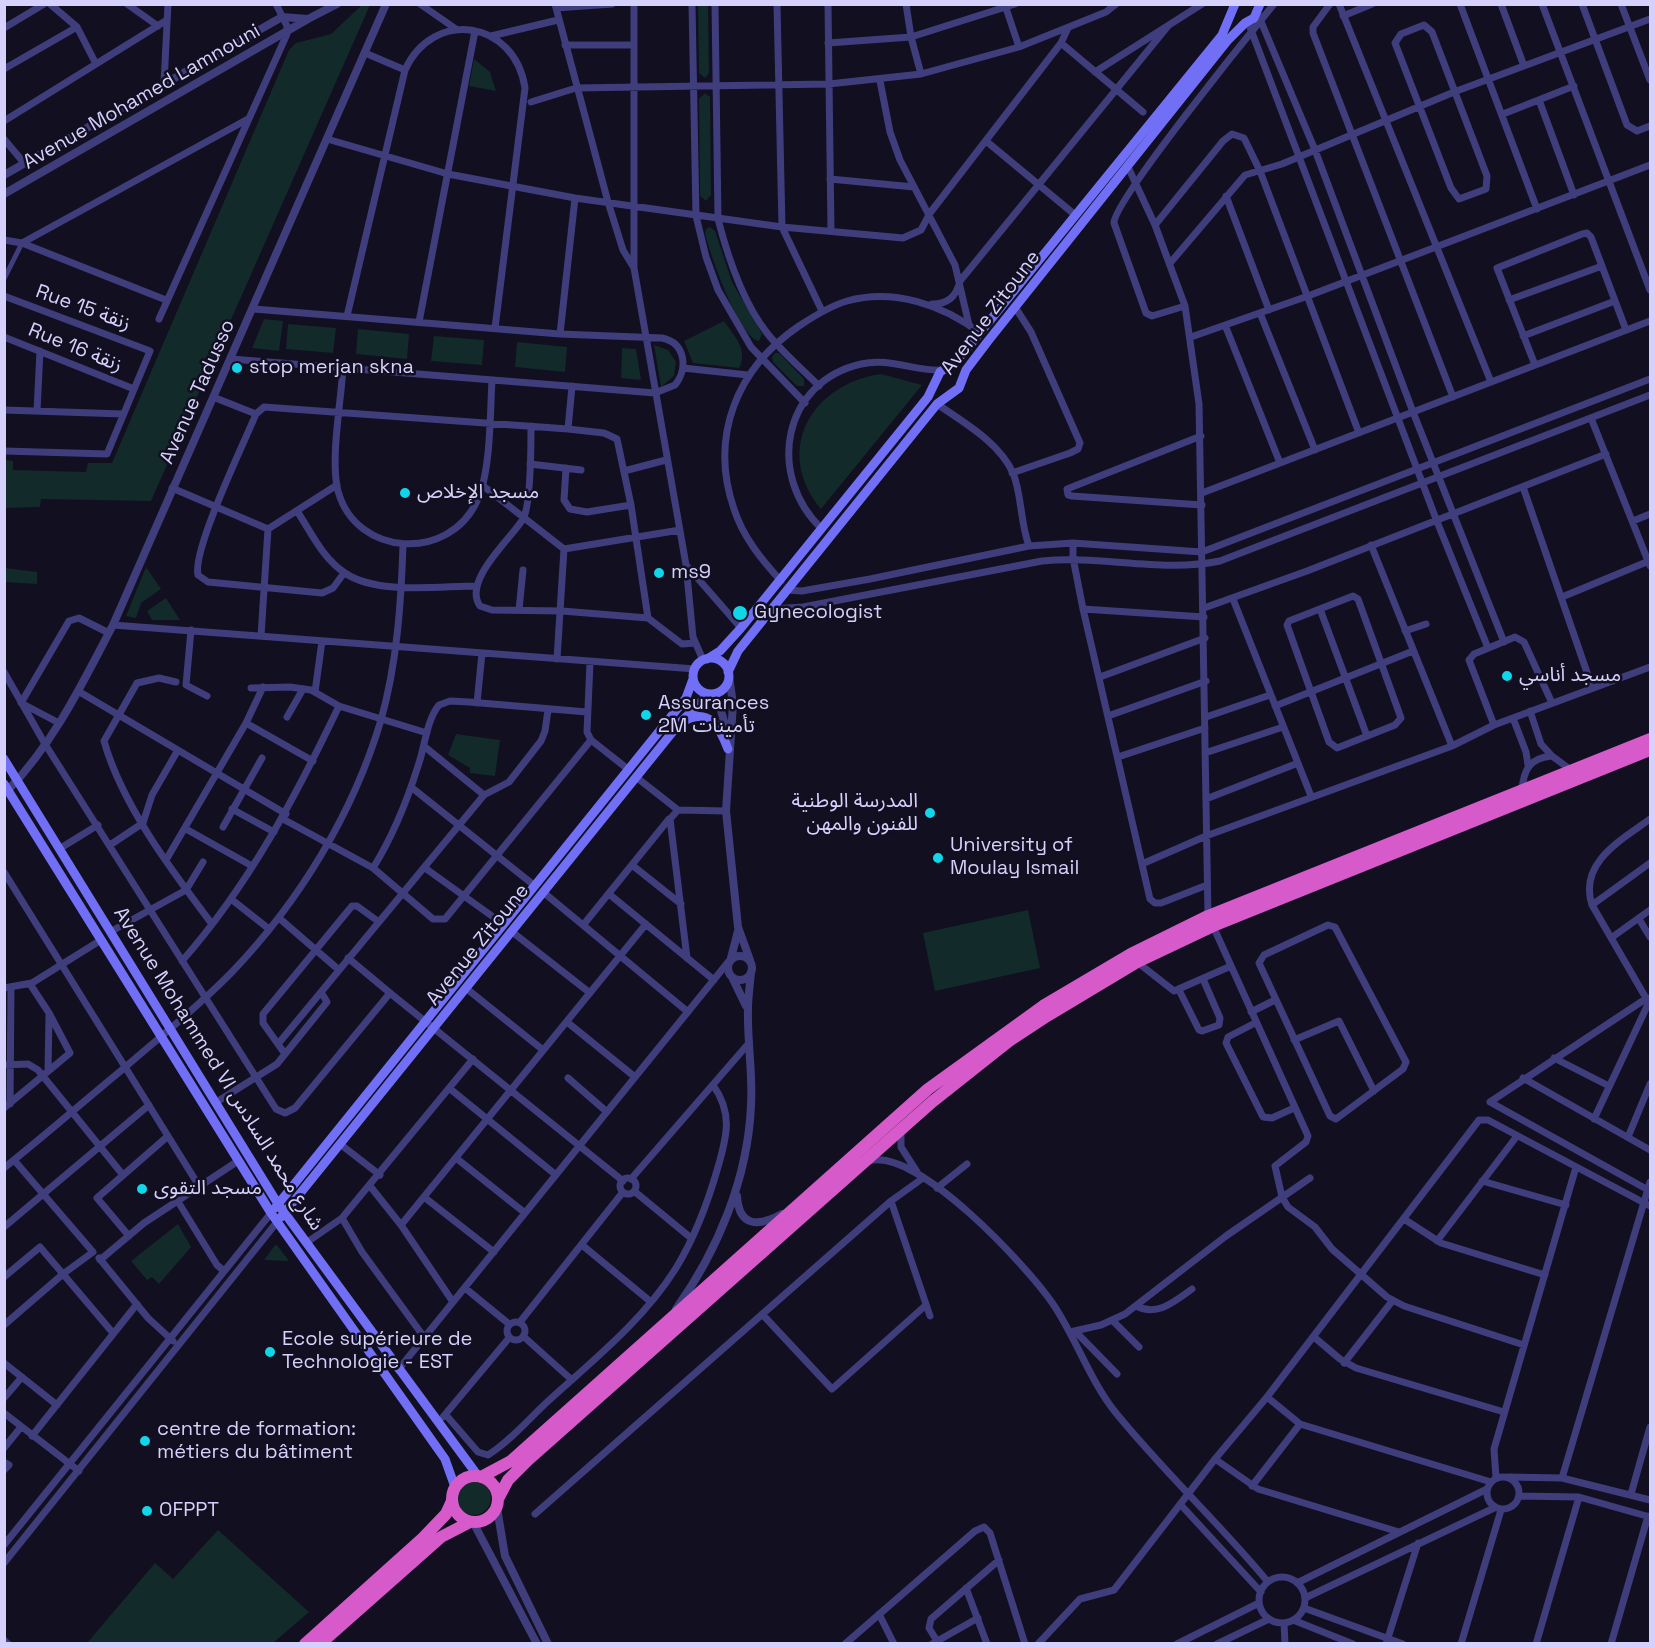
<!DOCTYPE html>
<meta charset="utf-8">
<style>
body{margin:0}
#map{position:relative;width:1655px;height:1648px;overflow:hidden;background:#110f20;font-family:"Space Grotesk",sans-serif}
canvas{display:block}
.frame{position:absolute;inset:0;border:6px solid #d6d1fc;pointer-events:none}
</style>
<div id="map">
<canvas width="1655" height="1648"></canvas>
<div class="frame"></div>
</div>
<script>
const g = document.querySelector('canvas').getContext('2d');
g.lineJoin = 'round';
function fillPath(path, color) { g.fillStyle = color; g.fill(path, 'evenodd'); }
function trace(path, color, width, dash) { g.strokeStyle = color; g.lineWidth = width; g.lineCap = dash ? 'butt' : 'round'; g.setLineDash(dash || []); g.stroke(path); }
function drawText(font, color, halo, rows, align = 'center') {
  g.font = font + ' "Space Grotesk","Noto Sans Arabic",sans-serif'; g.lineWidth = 5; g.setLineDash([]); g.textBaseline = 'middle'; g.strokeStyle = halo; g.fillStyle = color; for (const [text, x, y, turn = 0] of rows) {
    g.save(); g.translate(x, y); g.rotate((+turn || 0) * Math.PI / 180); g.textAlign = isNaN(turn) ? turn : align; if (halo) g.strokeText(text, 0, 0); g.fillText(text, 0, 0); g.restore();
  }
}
fillPath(new Path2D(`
 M363,4L370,5L151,501L41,499L40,507L5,508V460L13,461V470L86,472L88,463H112L289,50L296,43L331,34Z
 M698,5H708L709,73L705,78L699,73Z
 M474,59L490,72L496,91L469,86Z
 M705,93L710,97L711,195L706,201L700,196L699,99Z
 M710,227L715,231L732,282L762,334L759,341C739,338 710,254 705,234L706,229Z
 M264,319L283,321L279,351L252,348Z
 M724,321C734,336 749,350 739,368L693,363L684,341Z
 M288,324L336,328L333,353L286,349Z
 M358,329L409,334L407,359L356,354Z
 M434,336L484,340L482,365L431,361Z
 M517,342L567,347L565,372L515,367Z
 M654,345L668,350L676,362L674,376L661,387Z
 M622,348L636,349L641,380L621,378Z
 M775,353H779L804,379V386H797L773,362L772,357Z
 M881,374L922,385L821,509C773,451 811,384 881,374Z
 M146,567L161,589L141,603L136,618L126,616Z
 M5,568L37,572V584L5,582Z
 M166,598L180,620H152L147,611Z
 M456,734L500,740L495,776L470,773V768L448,755Z
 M1028,910L1040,968L935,991L923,933Z
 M178,1224L191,1247L159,1284L152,1277L147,1280L131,1261Z
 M275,1245H277L289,1261L264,1260Z
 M457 1498a17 17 0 1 1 34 0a17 17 0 1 1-34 0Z
 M218,1530L309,1612L273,1643H87L155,1563L173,1579Z`), '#122a29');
trace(new Path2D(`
 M4,279L22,243`), '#3f3d7c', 5);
trace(new Path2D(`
 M50,4L77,27L96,64
 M127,4L158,26
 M420,4L456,29
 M555,4L608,202L623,250L634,268
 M634,4V268L686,565L693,637L703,660
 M692,4L696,216L706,257L718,290L751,347L805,403
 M715,4L718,219C728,258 742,301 767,333C782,352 802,369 819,386
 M777,4L782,227L822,311
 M828,4L831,231
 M906,4L911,37L921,74
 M1330,4L1313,27V33L1453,397
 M1339,4L1491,382
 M1460,4L1537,209
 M1501,4L1524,66
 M1542,4L1650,290
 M1582,4L1627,125L1637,131L1650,126
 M1621,4L1650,80
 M556,8L612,4
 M1006,8L1019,47
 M1257,12L1315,150L1413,412L1504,642
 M1343,16L1372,4
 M1248,22L1436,519L1488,648
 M1424,25L1432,32L1487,176L1486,189L1459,199L1451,188L1395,43L1401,34Z
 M4,28L44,4
 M491,36L558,20
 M828,43L911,37L1015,4
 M1061,43L1143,112
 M565,45H634
 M365,53L405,70
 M4,69L77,27
 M1095,72L1202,4
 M880,81L890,132L900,160L955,265L969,325
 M164,83L168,4
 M1539,100L1574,195
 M531,102L576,88L829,84L921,74L1019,47L1106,12L1116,4
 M1503,114L1574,86
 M4,121L167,20
 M4,139L24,163
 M327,139L448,174L575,198L782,227L903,238L921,230L930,213L1061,43L1068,28
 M986,141L1074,214
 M1128,167L1155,225L1185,306L1199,404L1208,916
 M830,179L914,187
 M1226,196L1269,310
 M1155,225L1223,141L1232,134L1244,138L1260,171L1359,433
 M4,240L22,243L166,300
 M22,243L248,119
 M1171,262L1245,175L1282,164L1454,92L1650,19
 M4,296L150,351L107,454L4,451
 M1509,300L1602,266
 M932,304C948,304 956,297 960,281L1168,26
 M1185,306L1152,316L1146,313L1114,223C1113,202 1251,32 1274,4
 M1260,313L1315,450
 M347,316L405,70C433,8 515,20 525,88L495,328
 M159,319L287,34V26L276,4
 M419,322L475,31
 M1225,325L1280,463
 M560,334L575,198
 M1523,336L1615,301
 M4,337L134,389
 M1191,337L1308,296L1650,165
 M231,359L655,393L675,385C688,369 686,343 662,338L560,334L254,309
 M1535,365L1497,268L1582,234L1587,233L1591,237L1626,330
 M343,368C341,402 330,460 338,491C356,557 449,562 477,501C491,472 490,413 492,380
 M683,368L748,375
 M213,397L256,414
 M937,404C963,422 999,442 1013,473C1022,495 1020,522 1029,546
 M4,410L123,414
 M37,411L40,351
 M1591,418L1650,566
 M531,426C531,445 531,505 523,519C511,539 462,581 480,606L492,610L562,611L648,618L682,644L695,643
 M568,429L572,386
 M1201,436L1067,489L1068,495L1072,496L1202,505
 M530,464L581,470
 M566,468L564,500L570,509L587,512L631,505
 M624,471L666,460
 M1012,473L1070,453L1078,449L1080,443L1031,332L1015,307
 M482,485L564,549L680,530
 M1523,487L1592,687
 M172,488L268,529
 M1202,493L1650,321
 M297,511C311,532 323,559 345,573C377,595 439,586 477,586
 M1633,521L1650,514
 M268,529L337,485
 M822,529C766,476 782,382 861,364C890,357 915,372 943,370
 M1073,543V558L1083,609L1150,899L1155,903H1161L1207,885
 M1371,545L1452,746
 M686,565L741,628
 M344,573L333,588L322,593L208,582L198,575C192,550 244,443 256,414L264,407L568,429L604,433L617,439L631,505L648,618
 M781,581C761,559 743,537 734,509C709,436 737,368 799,326C814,316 830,306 847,301C894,288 943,305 980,333
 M787,590L802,591L870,579L1029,546L1073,543L1202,552L1650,379
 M1353,596L1358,599L1401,718L1395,725L1337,748L1329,742L1287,625L1289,621Z
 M1562,597L1649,561
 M1233,599L1311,796
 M1204,608L1307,571L1606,454
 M772,609L803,607L1042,561C1101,555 1161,573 1220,561L1650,395
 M1083,609L1204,617
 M1320,609L1367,736
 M519,610L523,570
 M113,625L695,669
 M191,630L186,685L207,696
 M1405,631L1426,624
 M261,636L268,529
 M557,659L564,549
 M4,672L45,744L276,1109L285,1113L295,1108L390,993L623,1181
 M1100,677L1205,638
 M176,682L159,678L137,683L104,741C122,805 172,871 212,924
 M251,688L290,687L311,690L339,706L427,733
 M78,691L286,814
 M315,692L322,641
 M477,703L482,653
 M1275,706L1413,651
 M1530,711L1541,744L1552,756
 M1108,716L1206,681
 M287,717L303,689
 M1206,717L1270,695
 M1513,718L1526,752L1528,765
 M59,723L21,703L69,621L79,618L109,633
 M246,723L313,761
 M1494,725L1469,660L1474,654L1515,637L1524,642L1552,703
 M591,740L629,770
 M425,747L484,795
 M1205,753L1283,727
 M1118,757L1205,728
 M636,777L678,810L726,811
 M411,787L535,886
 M1522,789C1524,769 1530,758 1552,756L1571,770
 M1206,799L1298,763
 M232,809L274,832
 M678,810L670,819L687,958
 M283,819L373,868L433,919H445L591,740L587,732L590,662
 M1650,819C1623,839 1578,862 1592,905L1650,1005
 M223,827L262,758
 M186,829L252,866
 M110,845L143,823L152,795L178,750
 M59,849L98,825
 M166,860L246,723L263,687
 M1142,864L1206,836L1452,746L1494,725L1650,667
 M632,865L681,904
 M373,868C393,836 407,801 418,766C425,747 426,721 439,705L450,701L469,702L587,712
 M425,868L503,924
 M4,872L199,1186
 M543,892L688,1012
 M609,894L714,980
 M231,899L269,929
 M1592,905L1650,863
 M279,918L339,970
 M1639,919L1650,937
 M584,924L669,819
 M1328,925L1335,927L1406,1062L1403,1069L1336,1119L1330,1116L1259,963L1264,955Z
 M1213,926L1308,1136L1306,1142L1275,1166L1282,1197L1288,1207L1315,1227L1332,1249L1387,1297L1404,1306L1524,1345
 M511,931L590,993
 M110,932L186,890L203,862
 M1611,938L1650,910
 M348,958L390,993
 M182,961C249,885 296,796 339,706
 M1137,962L1174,991L1231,966
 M4,988L32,983L101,940
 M467,989L543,1050
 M1179,990L1199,1030L1202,1031L1219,1025L1220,1018L1203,979
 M1647,998L1490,1102L1650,1191
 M1251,1012L1275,1000
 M567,1022L635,1077
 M1255,1023L1228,1037L1226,1043L1263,1117L1272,1118L1294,1108
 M1294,1040L1339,1021L1374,1091
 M278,1044L484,795L509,782L541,741L545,731L548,710
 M285,1054L263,1023V1014L352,906H357L379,922
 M1554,1058L1609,1086
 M4,1065L28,1064L38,1070L123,1175
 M48,1071L49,1015
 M568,1078L607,1112
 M1523,1078L1650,1150
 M449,1088L556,1175
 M215,1103L277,1064L327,1002L321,992
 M10,1104L11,988
 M4,1108L70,1053L49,1013L30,984
 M1594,1119L1649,1002
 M901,1131V1147L917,1172
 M1628,1137L1650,1084
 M340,1144L380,1175
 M456,1158L525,1213
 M869,1161C917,1147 1027,1266 1053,1304C1076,1338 1090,1381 1116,1413C1164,1472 1220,1524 1268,1582
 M4,1168C44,1136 83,1102 123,1069C160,1037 198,1007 232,972C299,902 353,814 381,720C397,663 401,604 403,545
 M620 1186a8 8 0 1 1 16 0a8 8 0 1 1-16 0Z
 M631,1179L749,1043
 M1482,1181L1566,1205
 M370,1186L401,1225L453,1302
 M937,1188L967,1164
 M634,1191L691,1238
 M424,1197L494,1252
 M177,1200L217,1265L224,1271
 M891,1201L930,1316
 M342,1218L362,1252L424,1337
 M1404,1219L1441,1243L1545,1275
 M401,1225L646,924
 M4,1227L149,1105
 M129,1236L97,1198L168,1136
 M1437,1241L1517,1136
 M306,1243L342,1218L473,1059
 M582,1245L651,1302
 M99,1258L148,1318L173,1341
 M100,1260L144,1223L238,1161
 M4,1277L40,1247L63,1274L93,1252L14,1160
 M465,1288L509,1324
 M1136,1306C1158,1317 1175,1301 1192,1289
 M762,1314L832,1389L926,1305
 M1113,1321L1139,1347
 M507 1331a9 9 0 1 1 18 0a9 9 0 1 1-18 0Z
 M520,1322L623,1192
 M4,1325L63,1274L113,1333
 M1075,1331L1117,1374
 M1070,1332L1101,1325L1125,1314L1226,1236L1310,1178
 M523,1336L572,1380
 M1314,1337L1340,1359L1356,1368L1504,1412
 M4,1363L57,1405
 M1344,1363L1393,1300
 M398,1370L729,961
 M1267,1397L1300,1424L1491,1482
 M4,1398L22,1377
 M4,1413L79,1471
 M446,1415L478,1452L488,1455C509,1442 528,1420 546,1403C591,1362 643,1321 676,1268C695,1237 708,1202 718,1167C727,1136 733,1113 713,1085
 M443,1417L509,1338
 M32,1436L137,1304
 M4,1448L21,1427
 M1215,1459L1258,1489L1399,1532
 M4,1462L9,1465L4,1470
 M1487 1493a16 16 0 1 1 32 0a16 16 0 1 1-32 0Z
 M1508,1477L1562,1478L1650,1500
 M1496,1478L1494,1449L1576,1167
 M1562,1478L1650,1182
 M1252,1486L1300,1424
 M1631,1494L1650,1427
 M1519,1496L1579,1497L1650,1517
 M1180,1504L1261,1592
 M535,1514L891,1201L923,1178
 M4,1545L271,1213
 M4,1563L277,1222
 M1259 1600a23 23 0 1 1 46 0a23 23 0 1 1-46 0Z
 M1297,1583L1487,1489
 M966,1588L987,1644
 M1305,1598L1494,1508
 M1304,1608L1403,1644
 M879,1614L894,1644
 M1293,1620L1353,1644
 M1284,1623L1285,1644
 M4,1640L8,1644
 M937,1641L929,1628L931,1619L999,1560
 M845,1644L975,1531L984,1527L990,1533L1025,1644
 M932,1644L978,1618
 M1038,1644L1080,1599L1114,1590L1215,1459L1267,1397L1479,1120H1488L1650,1206
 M1177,1644L1259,1603
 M1217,1644L1269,1619
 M1386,1644L1418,1543
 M1461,1644L1501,1510
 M1536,1644L1579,1497
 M1611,1644L1648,1516`), '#3f3d7c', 7);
trace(new Path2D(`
 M4,175L282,17L308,19L337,4
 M4,194L308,19
 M729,676L733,704L726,811L738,927L750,960
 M712,694L720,707L727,732
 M8,790C54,743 83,682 113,625L386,4
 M728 968a12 12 0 1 1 24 0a12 12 0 1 1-24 0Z
 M731,958L738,931
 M732,977L746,1006
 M737,1196C739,1227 758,1227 782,1214
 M676,1309C718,1250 748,1178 751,1105C753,1073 747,1041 748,1009C748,997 750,985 751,972
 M497,1508L505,1556L548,1644
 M473,1522L537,1644`), '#3f3d7c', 8);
trace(new Path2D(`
 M693 676a18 18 0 1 1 36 0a18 18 0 1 1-36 0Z
 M707,659L720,651L741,628L928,397L940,372L955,362L966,350L1222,35L1235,4
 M728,672L738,651L937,404L959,388L966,370L988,341L1228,40L1245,23L1254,18L1260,4
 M684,721C710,707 720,728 728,749
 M4,759L278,1204L478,1476
 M4,784L271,1213L445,1459L455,1487
 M275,1208L686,698L693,679
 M281,1217L679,724L709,694`), '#716ff5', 9);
trace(new Path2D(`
 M452 1499a23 23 0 1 1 46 0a23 23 0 1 1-46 0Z
 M481,1477L511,1461L928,1089L1043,1006L1131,954L1208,916L1650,739
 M499,1497L508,1480L528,1460L932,1102L1009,1041L1047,1016L1137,962L1213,926L1650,750
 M305,1644L423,1538L446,1514L452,1501
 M320,1644L441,1537L470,1522`), '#d75acb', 12);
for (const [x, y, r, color] of [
 [237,368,6,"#11d5e8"],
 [405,493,6,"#11d5e8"],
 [659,573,6,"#11d5e8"],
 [740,613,8,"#11d5e8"],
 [1507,676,6,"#11d5e8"],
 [646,715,6,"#11d5e8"],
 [930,813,6,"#11d5e8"],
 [938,858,6,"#11d5e8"],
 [142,1189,6,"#11d5e8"],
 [270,1352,6,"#11d5e8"],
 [145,1441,6,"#11d5e8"],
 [147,1511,6,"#11d5e8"]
]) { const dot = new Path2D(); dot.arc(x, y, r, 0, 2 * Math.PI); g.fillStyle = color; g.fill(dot); trace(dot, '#110f20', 2); }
drawText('20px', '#d6d1fc', '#110f20', [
 ["Avenue Mohamed Lamnouni",142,97,-30],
 ["Rue 15 زنقة",83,308,20],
 ["Avenue Zitoune",991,313,-53],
 ["Rue 16 زنقة",75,348,22],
 ["Avenue Tadusso",198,392,-66],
 ["Avenue Zitoune",478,945,-51],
 ["Avenue Mohammed VI شارع محمد السادس",218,1069,58]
]);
drawText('20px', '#d6d1fc', '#110f20', [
 ["stop merjan skna",249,368],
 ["مسجد الإخلاص",417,493],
 ["ms9",671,573],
 ["Gynecologist",754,613],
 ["مسجد أناسي",1519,676],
 ["Assurances",658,704],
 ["2M تأمينات",658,727],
 ["المدرسة الوطنية",918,802,"right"],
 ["للفنون والمهن",918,825,"right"],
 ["University of",950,846],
 ["Moulay Ismail",950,869],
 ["مسجد التقوى",154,1189],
 ["Ecole supérieure de",282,1340],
 ["Technologie - EST",282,1363],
 ["centre de formation:",157,1430],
 ["métiers du bâtiment",157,1453],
 ["OFPPT",159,1511]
], 'left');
</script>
